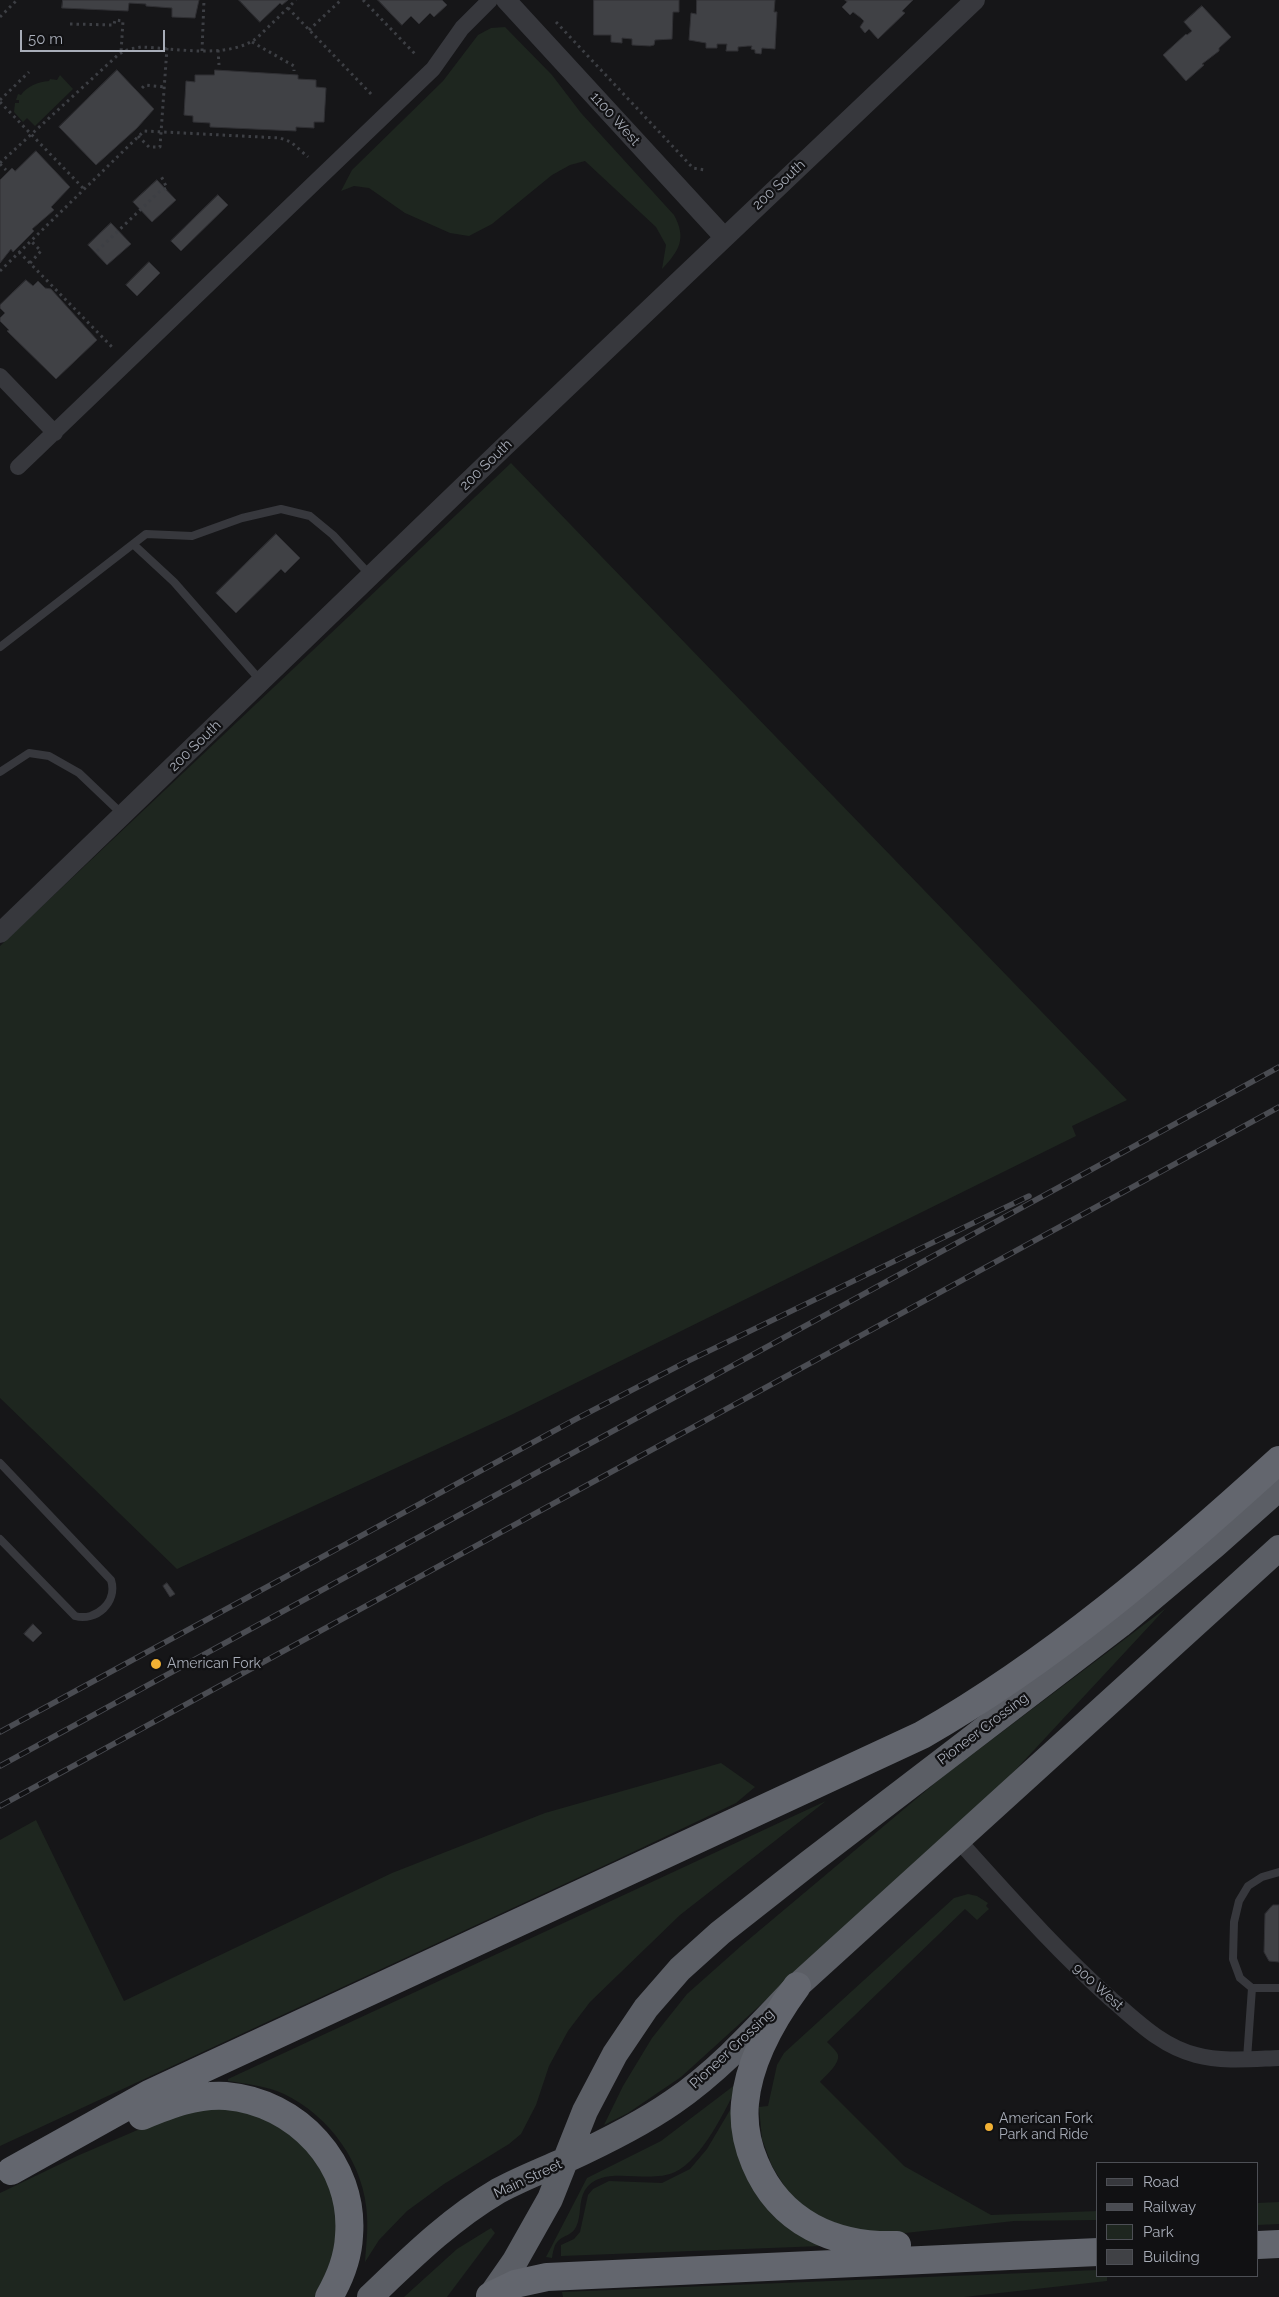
<!DOCTYPE html>
<style>
body{margin:0}
#map{position:relative;width:1279px;height:2297px;overflow:hidden;background:#161618;font-family:Raleway,sans-serif}
canvas{display:block}
.legend{position:absolute;left:1096px;top:2162px;width:162px;height:115px;box-sizing:border-box;background:#111113;border:1px solid #4d4f55;margin:0;padding:6px 9px;list-style:none;font-size:15px;color:#a8adb8}
.legend li{display:flex;align-items:center;gap:10px;height:25px}
.legend b{width:25px;border:1px solid #4d4f55}
.scale{position:absolute;left:20px;top:30px;width:145px;height:22px;box-sizing:border-box;border:2px solid #a8adb8;border-top:0;padding-left:6px;font-size:15px;line-height:18px;white-space:nowrap;color:#a8adb8;-webkit-text-stroke:4px #111113;paint-order:stroke}
</style>
<div id="map">
<canvas width="1279" height="2297"></canvas>
<ul class="legend">
<li><b style="height:6px;background:#37383d"></b>Road</li>
<li><b style="height:6px;background:#4a4c52"></b>Railway</li>
<li><b style="height:14px;background:#1e261f"></b>Park</li>
<li><b style="height:14px;background:#404145"></b>Building</li>
</ul>
<div class="scale">50 m</div>
</div>
<script>
const g = document.querySelector('canvas').getContext('2d');
g.lineJoin = 'round';
function fillPath(path, color) { g.fillStyle = color; g.fill(path, 'evenodd'); }
function trace(path, color, width, dash) { g.strokeStyle = color; g.lineWidth = width; g.lineCap = dash ? 'butt' : 'round'; g.setLineDash(dash || []); g.stroke(path); }
function drawText(font, color, halo, rows, align = 'center') {
  g.font = font + ' Raleway,sans-serif'; g.lineWidth = 4.5; g.setLineDash([]); g.textBaseline = 'middle'; g.strokeStyle = halo; g.fillStyle = color; for (const [text, x, y, turn = 0] of rows) {
    g.save(); g.translate(x, y); g.rotate((+turn || 0) * Math.PI / 180); g.textAlign = isNaN(turn) ? turn : align; if (halo) g.strokeText(text, 0, 0); g.fillText(text, 0, 0); g.restore();
  }
}
fillPath(new Path2D(`
 M505,27L552,75L581,113L674,215C687,239 679,251 662,269L666,245L656,227L585,161L570,165L552,175L492,224L469,236L450,233L405,213L369,188L354,186L341,191L352,170L443,81L478,35L491,28Z
 M60,75L73,89L35,126L27,118L23,122L14,112L15,103H19V100H16L18,94L21,95C27,86 38,82 49,81L50,79L57,80Z
 M511,463L1127,1100L1072,1126L1076,1136L511,1415L177,1569L0,1398V946Z
 M1166,1608L995,1792L681,2077L628,2113L604,2125L623,2086L652,2038L687,1994L741,1946L941,1778Z
 M721,1763L755,1787L736,1803L614,1861L0,2146V1840L36,1820L124,2001L392,1873L545,1813Z
 M826,1801L680,1915L590,2002L568,2031L549,2066L536,2105L521,2134L509,2144L444,2184L407,2211L379,2240L365,2262C366,2247 368,2231 367,2216C365,2165 330,2116 284,2094C267,2086 247,2084 228,2081V2079Z
 M968,1894L977,1896L988,1903L986,1906L989,1909L977,1920L965,1909L827,2042C830,2045 837,2051 838,2055C840,2064 825,2076 820,2082L904,2166L991,2215L1098,2211V2220L1014,2221L887,2235L860,2233L811,2213L788,2192L772,2166L762,2139L759,2107L768,2106L777,2065L784,2053L954,1898Z
 M740,2081C726,2108 703,2159 675,2172C647,2185 602,2163 585,2190C578,2202 582,2215 576,2227C572,2235 565,2235 559,2240C554,2244 553,2252 552,2258L546,2257L587,2178L661,2141Z
 M228,2102L301,2130L347,2217L317,2297H0V2193L77,2156L191,2107Z
 M733,2105L740,2138L822,2246L561,2256V2245L574,2239L580,2232L588,2195L593,2189L609,2181L662,2183L690,2169L707,2149Z
 M1279,2202V2224L1258,2225V2203Z
 M491,2228L495,2233L447,2297H404L457,2249Z
 M1098,2270V2276H1107V2281L964,2297H563L562,2292Z`), '#1e261f');
const building = new Path2D(`
 M63,0H199L195,18L172,17V8L146,6V4L129,3L128,11L62,8Z
 M239,0H288L282,5L280,3L260,22Z
 M378,0H442L447,5L434,17L430,13L419,24L411,16L402,25Z
 M594,0H679V12H673L672,39L655,40L654,45L650,46L632,45V39L622,38V43L611,42V35H594Z
 M697,0H775L774,12H777L775,49L762,48L761,54L755,53V50L751,49L752,46H748L738,47V51H726L727,44H717V48H706V43L689,40L691,13L696,14Z
 M845,0H913L902,11L905,13L878,39L869,29L865,33L860,27L864,21L861,18L853,12L850,15L842,7L847,2Z
 M1202,6L1231,37L1219,48V51L1202,64L1204,65L1186,81L1163,55L1186,34L1187,35L1192,31L1184,22Z
 M117,70L154,109L137,128L96,165L59,127Z
 M215,70L298,75V79L316,80V87L326,88L324,122H314V128L296,127V131L210,127V123L193,122V116L184,115L186,81L195,82V75H214Z
 M36,151L70,187L51,207L54,210L32,229L34,231L13,252L11,249L0,263V180L12,168L15,171Z
 M157,180L176,200L152,222L133,202Z
 M218,195L228,205L181,251L171,241Z
 M111,223L131,244L107,265L88,245Z
 M149,262L160,273L137,296L126,285Z
 M26,280L33,286L38,281L45,288L51,289L97,340L56,379L7,331L9,330L0,321V318L5,313L0,308V305Z
 M276,534L300,558L285,573L281,569L236,613L216,593Z
 M167,1583L175,1594L170,1597L163,1586Z
 M33,1624L42,1633L33,1642L24,1634Z
 M1273,1905H1279V1962L1269,1961L1264,1952L1265,1914Z`);
fillPath(building, '#404145');
trace(building, '#303034', 1);
trace(new Path2D(`
 M363,0L416,55
 M288,8L373,96
 M0,17L17,0
 M556,22L693,168L705,170
 M70,24L114,25L115,20L123,21L121,52
 M309,30L341,0
 M252,42L294,66V71
 M218,50L219,65
 M202,51L204,0
 M142,88L145,85L164,87
 M0,100L29,72
 M0,102L84,189
 M138,136L149,147H160L167,48
 M0,163L119,54L129,49L141,47C175,48 230,60 258,37L296,0
 M0,164L6,170
 M97,251L159,192L167,188L160,174
 M19,252L112,347
 M30,263L41,251L31,241
 M0,271L144,131L280,138L291,142L308,157`), '#3d3f44', 3, [2.5, 4]);
trace(new Path2D(`
 M133,544L174,582L260,680
 M0,647L146,534L192,536L242,518L281,509L310,516L333,535L370,575
 M0,772L29,753L49,756L79,773L122,814
 M0,1463L111,1580C118,1602 96,1622 75,1616L0,1539
 M1252,1988L1240,1978L1233,1959L1234,1922L1239,1901L1248,1886L1262,1877L1279,1872
 M1247,2059L1252,1988H1279`), '#37383d', 8);
trace(new Path2D(`
 M0,376L55,433
 M18,467L433,69L462,28L490,0
 M958,1840C1008,1895 1055,1949 1111,1999C1137,2021 1161,2046 1196,2055C1222,2062 1252,2059 1279,2058`), '#37383d', 16);
trace(new Path2D(`
 M506,0L724,237
 M0,933L503,448L975,0`), '#37383d', 20);
trace(new Path2D(`
 M370,2297C410,2259 449,2220 498,2191C520,2179 543,2170 566,2160C603,2143 640,2125 673,2102C720,2070 758,2027 797,1986L1279,1548
 M490,2297L515,2261L550,2199L585,2111L615,2054L646,2008L680,1969L720,1933L809,1863L1120,1625L1215,1545L1279,1488`), '#5b5e65', 26);
trace(new Path2D(`
 M797,1986C772,2020 749,2060 745,2103C743,2124 747,2144 755,2163C780,2223 835,2247 897,2245
 M142,2116C169,2105 196,2094 226,2096C297,2102 355,2164 349,2236C348,2258 340,2278 329,2297
 M11,2171L149,2094L922,1735C1053,1660 1168,1561 1279,1460
 M1258,2245L1279,2244
 M490,2296L515,2284L547,2277L1098,2252`), '#63666e', 28);
const rail = new Path2D(`
 M0,1732L576,1419L686,1362L1029,1196
 M0,1766L1279,1067
 M0,1806L1279,1107`);
trace(rail, '#4a4c52', 5.5);
trace(rail, '#111113', 4, [11]);
for (const [x, y, r, color] of [
 [156,1664,6,"#f2b134"],
 [989,2127,5,"#f2b134"]
]) { const dot = new Path2D(); dot.arc(x, y, r, 0, 2 * Math.PI); g.fillStyle = color; g.fill(dot); trace(dot, '#111113', 2); }
drawText('14px', '#a8adb8', '#111113', [
 ["1100 West",615,119,48],
 ["200 South",779,185,-43],
 ["200 South",486,465,-44],
 ["200 South",195,746,-44],
 ["Pioneer Crossing",983,1729,-37],
 ["900 West",1098,1987,42],
 ["Pioneer Crossing",732,2049,-43],
 ["Main Street",528,2179,-25]
]);
drawText('14px', '#a8adb8', '#111113', [
 ["American Fork",167,1664],
 ["American Fork",999,2119],
 ["Park and Ride",999,2135]
], 'left');
</script>
